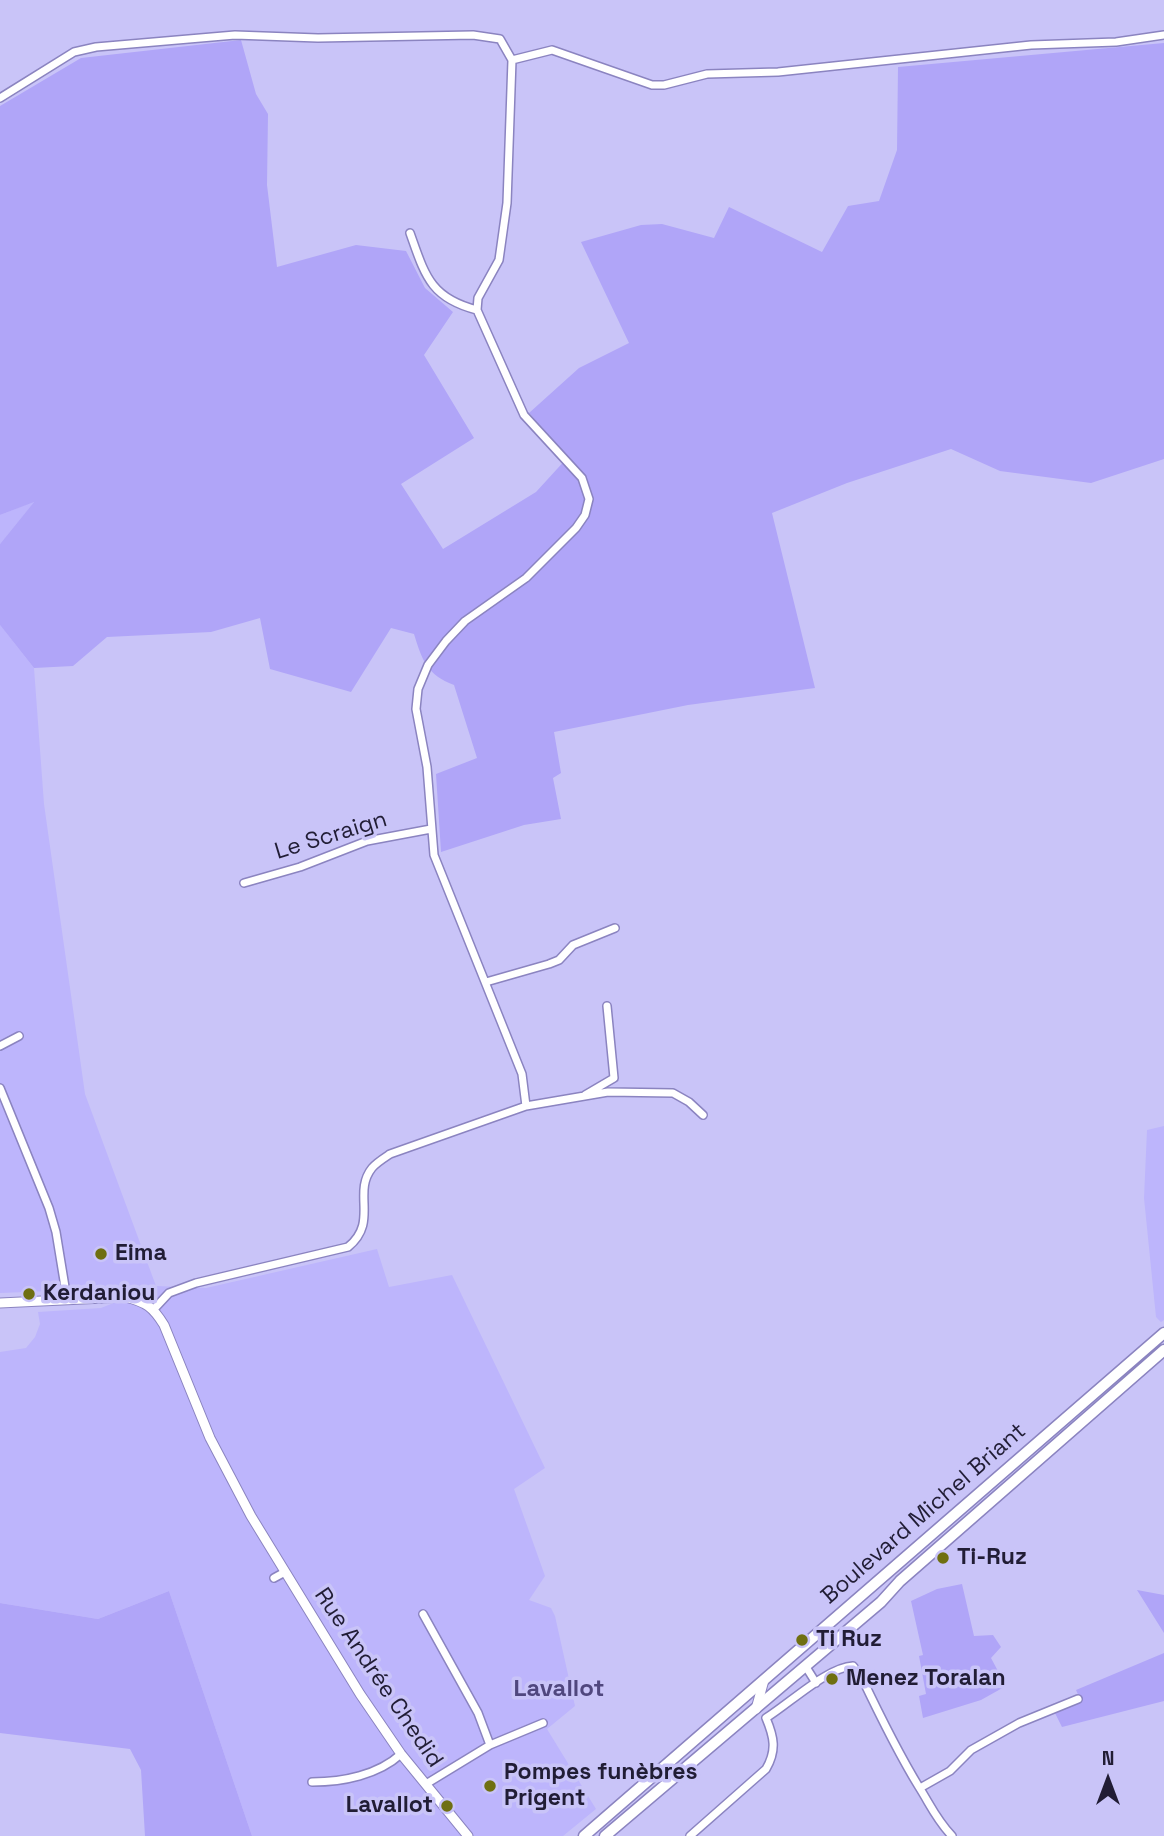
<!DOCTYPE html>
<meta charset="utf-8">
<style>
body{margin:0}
#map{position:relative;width:1164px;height:1836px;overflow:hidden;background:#c9c4f8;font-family:"Space Grotesk",sans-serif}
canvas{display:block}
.north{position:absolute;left:1073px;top:1745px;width:70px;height:70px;-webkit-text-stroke:5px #c9c4f8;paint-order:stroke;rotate:0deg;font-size:19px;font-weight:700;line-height:28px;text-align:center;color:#211d35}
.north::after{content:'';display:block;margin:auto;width:24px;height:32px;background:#211d35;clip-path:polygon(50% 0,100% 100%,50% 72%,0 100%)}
</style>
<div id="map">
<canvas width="1164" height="1836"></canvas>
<div class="north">N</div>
</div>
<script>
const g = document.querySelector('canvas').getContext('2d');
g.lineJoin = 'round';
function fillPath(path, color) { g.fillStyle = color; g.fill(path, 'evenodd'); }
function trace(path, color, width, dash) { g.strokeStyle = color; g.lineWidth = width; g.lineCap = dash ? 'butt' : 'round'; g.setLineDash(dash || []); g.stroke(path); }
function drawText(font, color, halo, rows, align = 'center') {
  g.font = font + ' "Space Grotesk",sans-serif'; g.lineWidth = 7; g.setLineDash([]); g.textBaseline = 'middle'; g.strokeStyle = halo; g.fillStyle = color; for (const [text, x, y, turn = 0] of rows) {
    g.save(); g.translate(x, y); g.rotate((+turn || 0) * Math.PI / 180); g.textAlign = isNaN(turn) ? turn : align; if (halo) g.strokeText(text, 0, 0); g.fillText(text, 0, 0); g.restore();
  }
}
fillPath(new Path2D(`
 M35,501L0,544V515Z
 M0,625L34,668L44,804L85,1094L156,1286L206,1288L377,1249L389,1287L452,1275L545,1468L514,1489L545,1576L529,1600L551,1608L555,1616L575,1706L547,1729L596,1809L563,1836H252L169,1591L98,1619L0,1603V1352L26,1348L35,1337L40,1324L38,1312L101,1308L154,1287L0,1293Z
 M1164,1126V1320L1161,1322L1156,1317L1144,1198L1147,1130Z`), '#bdb5fc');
fillPath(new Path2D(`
 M241,40L256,94L268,114L267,185L277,267L356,245L406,251L425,288L453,312L424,355L474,438L401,484L443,549L536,492L568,457L529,413L579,368L629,343L581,242L641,225L662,224L714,238L729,207L822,252L848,206L879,201L897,150L898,67L1164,43V459L1091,483L1000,471L951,449L847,483L772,513L815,688L688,705L554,732L561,773L553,778L561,819L524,825L441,852L436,774L477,758L454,685C427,675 422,660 414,634L391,628L351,692L270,669L260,618L211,632L107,637L73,666L34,668L0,625V544L34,502L0,515V106L81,58Z
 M962,1584L974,1636L993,1635L1001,1647L991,1658L1006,1686L981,1700L923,1718L919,1696L926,1694L919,1656L923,1655L911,1601L937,1589Z
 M1137,1590L1164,1595V1633Z
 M169,1591L252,1836H145L141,1770L130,1749L0,1733V1603L98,1619Z
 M1164,1653V1701L1062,1727L1055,1713L1081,1701L1076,1690Z`), '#b0a5f8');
const minor = new Path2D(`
 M512,60L552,50L652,85H664L707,74L778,72L1031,45L1116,42L1164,35
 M0,98L74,52L96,47L235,35L318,38L473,35L500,39L512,60L507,203L499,260L478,298L477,310L524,415L582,478L589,499L585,515L576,528L526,578L465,621L446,641L428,665L418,689L416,709L427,767L434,855L522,1074L526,1106L390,1154C384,1158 376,1163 372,1168C352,1193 379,1222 348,1247L196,1283L169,1293L154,1309
 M410,233C425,275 430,298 477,310
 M244,883L300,867L367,841L431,829
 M486,982L549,964L559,960L573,945L615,928
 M0,1046L19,1036
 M0,1088L49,1208L56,1232L67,1299
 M585,1095L614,1078L607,1006
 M526,1106L608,1092L673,1093L689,1102L703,1115
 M274,1578L285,1572
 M423,1614L478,1713L490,1745
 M806,1667L816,1683
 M766,1718C790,1703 828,1667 853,1666L861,1676C879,1714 897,1751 919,1787C931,1806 936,1819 952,1836
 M312,1782C343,1782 378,1775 401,1754
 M426,1784L490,1745L543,1723
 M920,1788L950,1771L971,1750L1019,1723L1078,1699
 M690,1836L766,1769C777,1750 774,1737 766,1718`);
const tertiary = new Path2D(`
 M0,1303L125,1297C146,1302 153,1307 164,1325L210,1438L251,1516L360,1694L401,1754L468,1836
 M756,1709L764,1680`);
const secondary = new Path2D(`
 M584,1836L1164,1333
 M605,1836L881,1602L900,1581L1164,1350`);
trace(minor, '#8b84c0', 10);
trace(tertiary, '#8b84c0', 11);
trace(secondary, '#8b84c0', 13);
trace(minor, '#fff', 7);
trace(tertiary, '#fff', 9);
trace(secondary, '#fff', 10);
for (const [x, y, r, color] of [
 [101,1254,7,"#6f6f11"],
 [29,1294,7,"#6f6f11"],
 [943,1558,7,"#6f6f11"],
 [802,1640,7,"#6f6f11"],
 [832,1679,7,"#6f6f11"],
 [490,1786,7,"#6f6f11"],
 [447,1806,7,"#6f6f11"]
]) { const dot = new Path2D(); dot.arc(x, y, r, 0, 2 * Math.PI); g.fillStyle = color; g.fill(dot); trace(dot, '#c9c4f8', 2.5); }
drawText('23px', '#211d35', '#c9c4f8', [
 ["Le Scraign",331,836,-17],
 ["Boulevard Michel Briant",924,1514,-41],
 ["Rue Andrée Chedid",378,1678,56]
]);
drawText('bold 23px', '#211d35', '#c9c4f8', [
 ["Eima",115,1254],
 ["Kerdaniou",43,1294],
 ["Ti-Ruz",957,1558],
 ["Ti Ruz",816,1640],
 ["Menez Toralan",846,1679],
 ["Pompes funèbres",504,1773],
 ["Prigent",504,1799],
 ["Lavallot",433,1806,"right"]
], 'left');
drawText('bold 24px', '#50477e', '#c9c4f8', [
 ["Lavallot",559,1689]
]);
</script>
